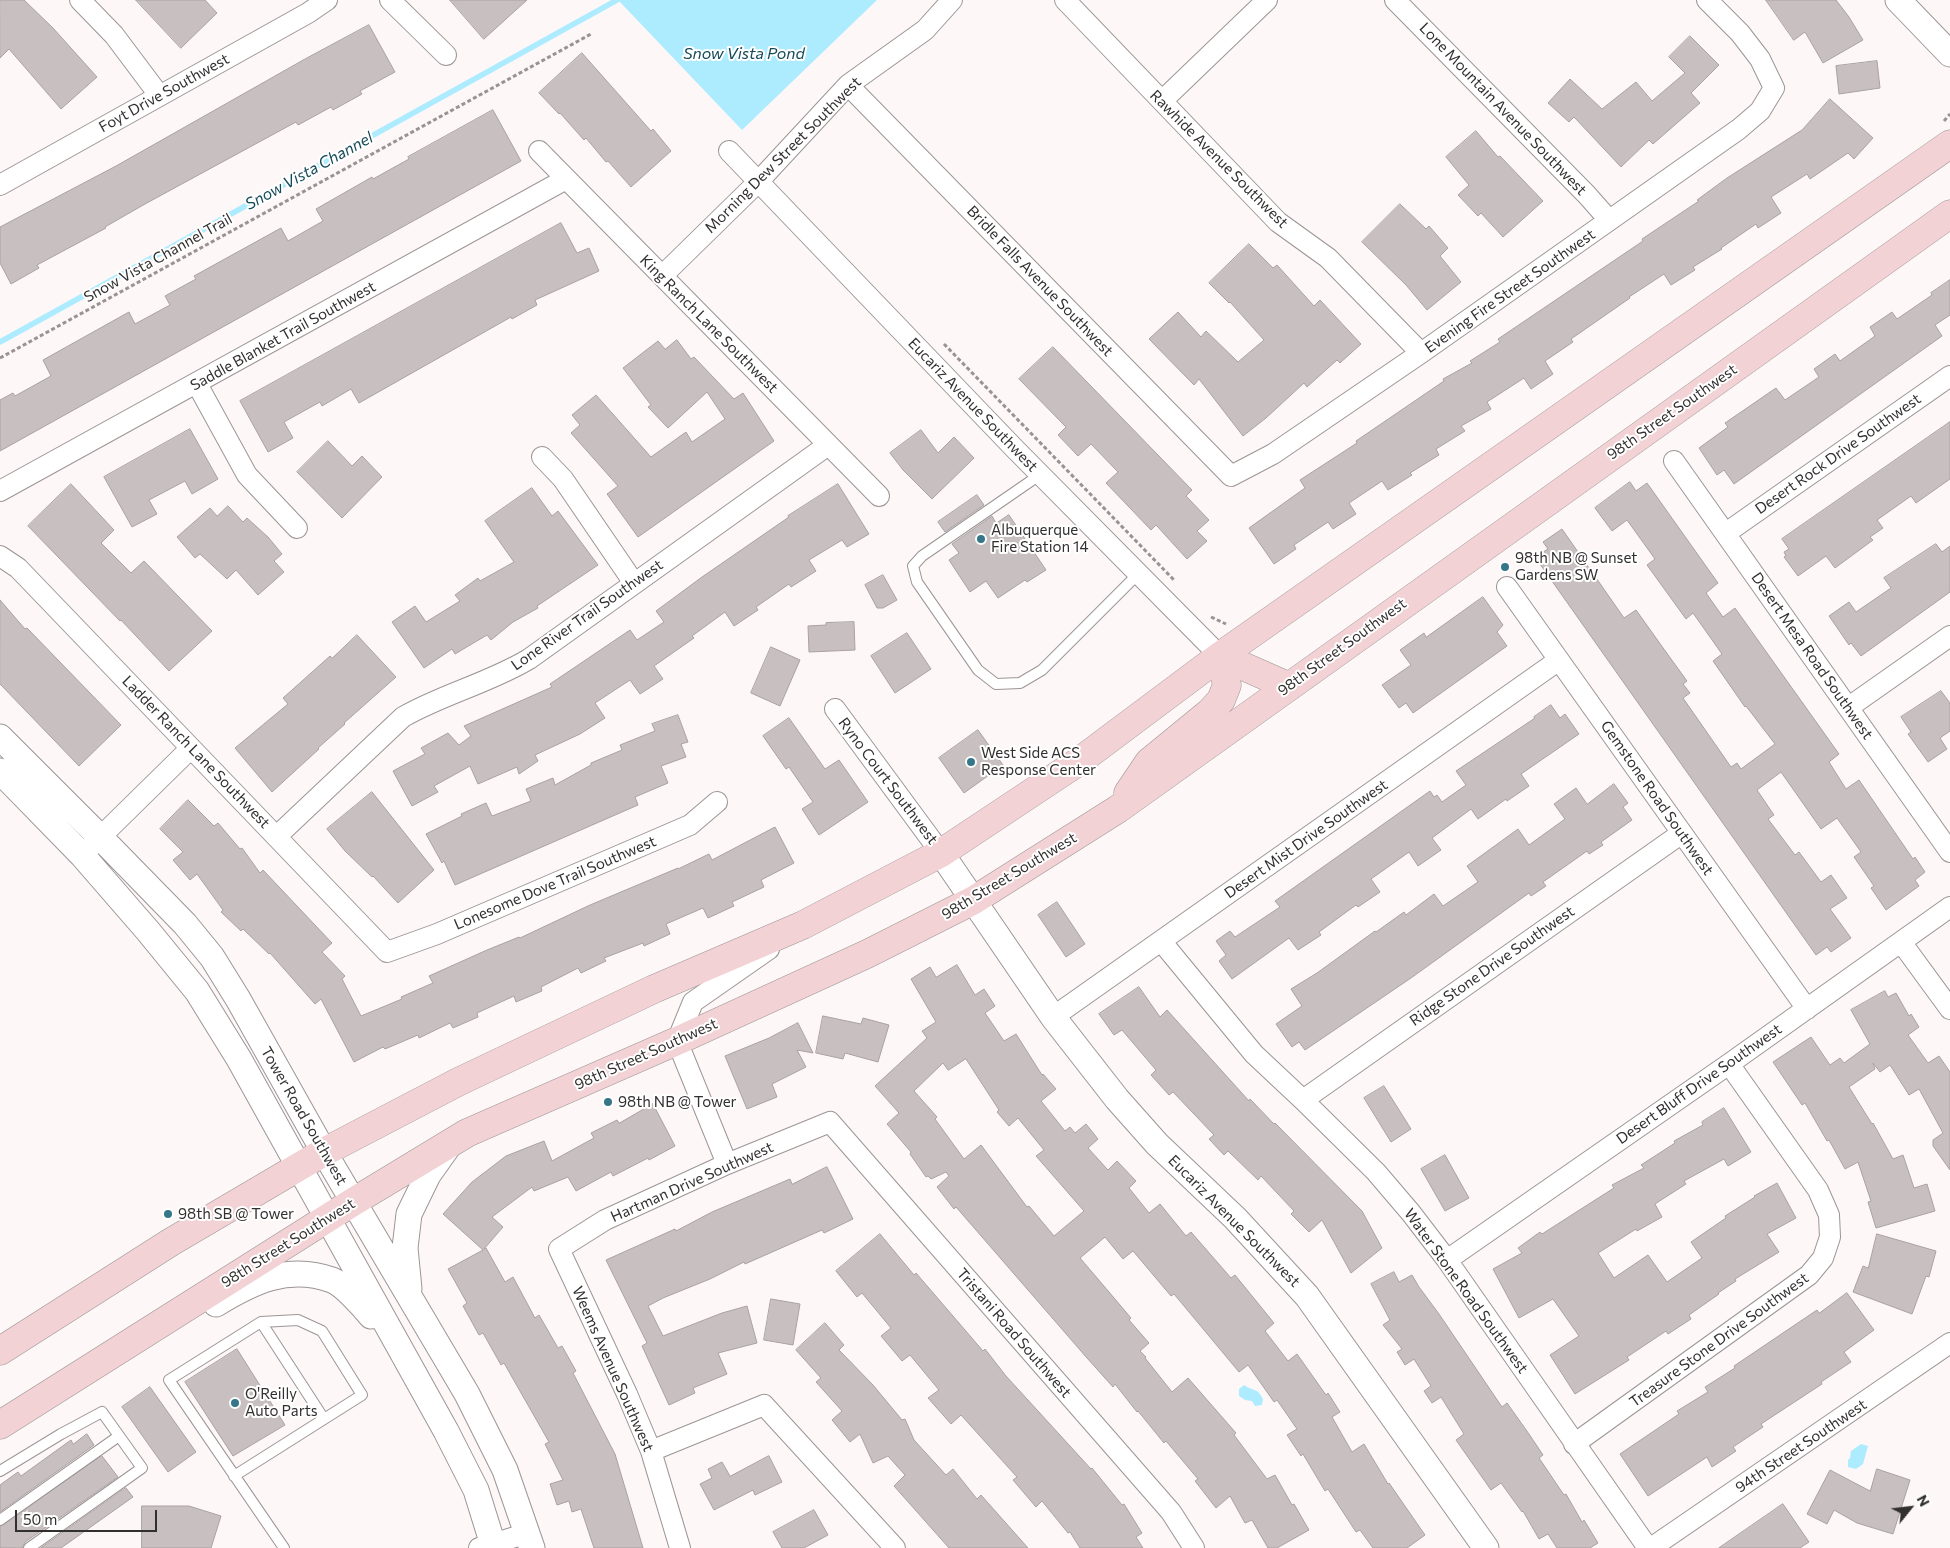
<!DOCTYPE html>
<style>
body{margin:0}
#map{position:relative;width:1950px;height:1548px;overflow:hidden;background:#fef7f7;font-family:Commissioner,sans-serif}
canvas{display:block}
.north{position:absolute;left:1885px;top:1483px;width:50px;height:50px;-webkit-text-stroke:4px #fff;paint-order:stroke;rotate:61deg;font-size:14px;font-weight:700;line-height:20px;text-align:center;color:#322f2f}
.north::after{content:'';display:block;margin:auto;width:18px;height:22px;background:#322f2f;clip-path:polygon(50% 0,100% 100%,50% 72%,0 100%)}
.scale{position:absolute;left:15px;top:1510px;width:142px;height:22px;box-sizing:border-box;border:2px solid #322f2f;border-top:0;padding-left:6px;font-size:15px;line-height:18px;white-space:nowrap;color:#322f2f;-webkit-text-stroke:4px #fff;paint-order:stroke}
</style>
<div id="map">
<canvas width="1950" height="1548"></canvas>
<div class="north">N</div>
<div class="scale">50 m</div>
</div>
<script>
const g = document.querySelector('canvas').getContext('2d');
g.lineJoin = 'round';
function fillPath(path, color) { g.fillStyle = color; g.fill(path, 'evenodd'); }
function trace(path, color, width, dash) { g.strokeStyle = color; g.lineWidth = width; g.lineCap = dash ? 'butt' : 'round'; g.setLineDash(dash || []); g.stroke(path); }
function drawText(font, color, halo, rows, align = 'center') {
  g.font = font + ' Commissioner,sans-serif'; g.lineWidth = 4; g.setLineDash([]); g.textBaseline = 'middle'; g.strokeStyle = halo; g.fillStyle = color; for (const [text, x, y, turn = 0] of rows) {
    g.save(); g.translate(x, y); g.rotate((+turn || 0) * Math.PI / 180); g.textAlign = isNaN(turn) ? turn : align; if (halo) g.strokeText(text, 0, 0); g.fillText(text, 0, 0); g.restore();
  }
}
fillPath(new Path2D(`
 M618,0H877L742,130Z
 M1244,1385C1254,1392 1257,1387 1263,1399L1262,1405L1255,1406L1252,1401L1245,1400L1239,1396V1389Z
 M1861,1444L1868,1446L1863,1464L1856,1469L1848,1467V1460L1850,1458L1851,1451Z`), '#adecff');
trace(new Path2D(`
 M0,342L617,0`), '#adecff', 5.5);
const building = new Path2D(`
 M0,0H24L53,28L97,77L61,109L9,49L0,58Z
 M136,0H205L217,13L181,48Z
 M450,0H527L484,39Z
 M1766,0H1836L1849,17L1863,40L1823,63L1805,32L1794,40Z
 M369,25L395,72L360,91L362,94L333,110L331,107L298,125L296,122L145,204L105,227L106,228L37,265L39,268L11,284L0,263V227L116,166L305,59Z
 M1690,36L1719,65L1691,93L1700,103L1653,144L1649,140L1621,167L1574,117L1569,122L1548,103L1570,79L1602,109L1636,82L1652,101L1685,73L1669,57Z
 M582,53L651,131L653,129L671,151L631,187L608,161L606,162L586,138L584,140L560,113L559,114L539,93Z
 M1877,61L1880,88L1839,94L1836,66Z
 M1830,99L1873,138L1854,159L1848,153L1810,179L1807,174L1771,197L1781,213L1758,228L1756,224L1721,248L1722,249L1693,267L1695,270L1671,285L1664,274L1629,297L1630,298L1571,339L1573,342L1545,361L1553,374L1531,389L1524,378L1487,402L1491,409L1461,426L1465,431L1436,449L1439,455L1410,473L1412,475L1388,490L1382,481L1349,503L1356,514L1333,529L1328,522L1294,545L1296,549L1274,564L1249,528L1305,488L1300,480L1357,443L1356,441L1444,381L1443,379L1472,363L1470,361L1500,342L1498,339L1643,241L1642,239L1699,201L1697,200L1727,178L1802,130Z
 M493,110L521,161L0,451V400L13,393L15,396L51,376L43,360L129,312L135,324L170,305L165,296L196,279L194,276L281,228L288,241L323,221L316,209L372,177L373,179L409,159L408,157Z
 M1476,131L1498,157L1500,156L1543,201L1503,237L1481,213L1478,216L1458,195L1469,185L1446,157Z
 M1400,204L1426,229L1429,226L1448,248L1440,256L1461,282L1427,310L1406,285L1362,242Z
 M561,223L577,253L589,248L599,271L535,300L537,305L512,319L511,317L359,403L351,389L322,406L320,402L284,422L293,438L268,452L240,401Z
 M1249,244L1273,268L1277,265L1314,306L1320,300L1361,344L1340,363L1337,360L1307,387L1304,383L1266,418L1243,436L1199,379L1194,385L1149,339L1178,312L1201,337L1206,331L1238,362L1264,340L1230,302L1229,303L1209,283Z
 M1950,280V315L1935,325L1942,336L1734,484L1724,470L1717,475L1699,448L1728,427L1725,423L1776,388L1785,400L1819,377L1814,369L1835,354L1840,361L1875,336L1870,327L1892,312L1897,319L1932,295L1931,293Z
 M677,340L691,359L694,357L734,399L743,393L774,441L638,537L607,494L618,486L571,433L580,425L572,415L596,395L651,457L686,432L692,442L725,419L707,392L668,428L648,407L651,405L623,368L658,341L665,349Z
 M1053,347L1192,490L1186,496L1209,520L1197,531L1207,541L1187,559L1156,525L1151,530L1106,483L1118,472L1091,444L1078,456L1058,435L1066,427L1019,379Z
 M1950,422V479L1916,503L1911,496L1877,520L1883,528L1870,537L1873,540L1835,568L1826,556L1798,576L1784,557L1786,556L1784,552L1789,549L1782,539Z
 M190,429L218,479L192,494L185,481L149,500L157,514L132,527L104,477Z
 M921,430L938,453L954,437L974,458L932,499L903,470L890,453Z
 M328,441L352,466L362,456L382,477L342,518L297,472Z
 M1630,482L1636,491L1647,483L1718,583L1706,593L1723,617L1735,608L1839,754L1829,762L1846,789L1859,780L1913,859L1915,857L1925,872L1915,880L1919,886L1886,910L1871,888L1874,886L1854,857L1861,852L1837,818L1821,829L1781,772L1757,790L1774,815L1768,819L1795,855L1799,852L1821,882L1831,875L1847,898L1830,909L1851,938L1831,952L1827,947L1816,955L1535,557L1548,549L1543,542L1562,529L1624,618L1636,610L1666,652L1687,681L1683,684L1690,693L1683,698L1731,767L1737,763L1741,769L1775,744L1746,706L1745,707L1713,661L1722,654L1693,613L1686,619L1647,565L1655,559L1627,520L1612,531L1595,508Z
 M71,484L114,530L101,543L131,573L144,561L212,631L169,671L121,620L120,621L28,526Z
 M838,484L869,534L847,547L842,540L809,560L816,571L791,587L789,584L756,607L758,610L734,626L725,612L692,636L694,638L654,666L663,679L640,694L630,680L595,703L605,718L580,734L535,755L538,761L519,774L517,767L478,784L470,766L434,786L438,792L412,806L393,771L425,754L421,748L448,733L459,745L471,736L464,726L552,687L550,684L630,630L637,640L664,622L656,611L702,577L789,517L788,516Z
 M532,488L552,516L558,511L598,565L537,606L538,608L513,622L491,640L487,635L455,654L452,649L424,668L392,622L415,606L426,622L460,601L455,595L478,578L480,581L514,562L485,521Z
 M977,495L984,505L945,532L938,522Z
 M228,506L243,522L247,518L268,537L282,554L274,561L284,572L258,595L236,570L227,579L200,554L195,558L177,537L210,508L217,516Z
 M1009,515L1046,570L1027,582L1025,580L998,598L986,581L970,592L949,560L959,553L952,544L992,516L996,523Z
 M1936,544L1942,552L1950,546V592L1861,656L1851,643L1849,645L1829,616L1849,602L1856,612L1891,588L1884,578Z
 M883,575L897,600L883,608H877L865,585Z
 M1483,597L1503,625L1497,632L1507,646L1413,713L1406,703L1399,708L1382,685L1411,665L1400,650L1424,633L1426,637Z
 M0,600L25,629L27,628L121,725L79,766L0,684Z
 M854,622L855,650L809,652L808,626L826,625V623Z
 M907,633L931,669L895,693L871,656Z
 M357,635L396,677L344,723L345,724L318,748L319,749L272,792L235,748L288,704L283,698L330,656L332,658Z
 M771,647L800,660L780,706L751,693Z
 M1941,691L1950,703V731L1940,738L1947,749L1928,762L1908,734L1911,732L1901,717Z
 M1551,705L1560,718L1565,714L1579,734L1521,774L1529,786L1507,801L1506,799L1478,819L1471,809L1432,838L1441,850L1418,866L1409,852L1371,879L1380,892L1358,907L1356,905L1319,932L1321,935L1298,950L1289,938L1232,979L1219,961L1226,955L1216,941L1230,931L1235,937L1280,907L1275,901L1430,791L1434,797L1437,795L1442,802L1466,785L1456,771L1535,718L1534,717Z
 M678,715L688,742L681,744L686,757L661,766L668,783L635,797L638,805L455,885L444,861L442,863L426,834L462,816L461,814L486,803L492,816L531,801L526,789L553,778L555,785L591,765V763L622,750L620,745L655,731L652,724Z
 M789,718L825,769L839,760L868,802L819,835L802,809L813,802L789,767L786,769L763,736Z
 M978,730L1003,765L964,793L939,758Z
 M1614,784L1628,803L1623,807L1632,820L1601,842L1603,845L1589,854L1587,851L1543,882L1546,886L1531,896L1529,893L1411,978L1305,1050L1299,1042L1292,1047L1276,1024L1302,1006L1291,989L1317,973L1375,931L1376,932L1404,912L1406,915L1434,894L1443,906L1478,882L1467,866L1518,829L1529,845L1565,819L1554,804L1576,788L1587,804Z
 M372,792L434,870L398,903L373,876L372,877L345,851L327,829Z
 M188,800L214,826L218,823L240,849L242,848L260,873L263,870L332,943L322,952L345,976L342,979L361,1016L402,999L401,997L433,983L429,976L487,950L519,937L520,938L590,905L678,868V869L709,854L712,860L775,827L794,863L761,880L764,887L732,902L734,906L708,918L703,908L666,924L670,934L644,946L643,943L604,958L606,961L581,973L578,968L541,987L542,991L516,1002L514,996L477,1013L478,1017L453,1028L450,1023L419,1038L418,1035L385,1049L383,1047L354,1062L321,999L315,1004L270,953L269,954L243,929L241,931L221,912L223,910L197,874L190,880L173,860L183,852L160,829Z
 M1057,902L1085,944L1066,957L1038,915Z
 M957,965L975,995L984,989L995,1006L985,1013L1004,1041L1016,1034L1042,1075L1043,1074L1056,1089L1041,1101L1065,1131L1070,1127L1075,1133L1086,1124L1098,1139L1088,1148L1108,1170L1117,1161L1136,1181L1129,1188L1149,1213L1160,1204L1186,1236L1191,1232L1231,1278L1235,1275L1274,1323L1265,1331L1288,1361L1297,1354L1326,1395L1328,1393L1340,1412L1332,1417L1352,1452L1364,1444L1388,1484L1389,1483L1425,1535L1407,1548H1373L1360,1530L1356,1532L1328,1489L1325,1491L1303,1454L1301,1456L1287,1435L1297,1429L1277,1400L1274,1402L1248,1365L1239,1372L1174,1294L1171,1296L1133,1251L1123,1259L1105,1237L1080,1258L1109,1292L1131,1318L1129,1320L1149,1343L1140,1351L1146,1357L1145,1358L1172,1392L1188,1378L1236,1433L1234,1435L1267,1479L1275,1475L1292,1505L1294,1504L1309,1530L1277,1548H1268L1252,1520L1245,1523L1230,1496L1216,1508L1195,1481L1198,1479L1166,1441L1164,1443L1138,1411L1137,1412L1115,1384L1113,1387L1087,1358L956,1207L954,1209L937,1187L949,1176L946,1172L931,1179L928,1176L926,1177L910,1154L911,1152L887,1124L899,1113L875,1086L927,1038L922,1031L936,1022L911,979L930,967L936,977ZM966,1059L999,1110L997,1112L1009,1126L1018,1118L1044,1150L1036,1156L1084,1211L1054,1236L1029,1206L1027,1207L981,1145L964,1159L935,1119L937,1117L914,1091L943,1063L948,1070Z
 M1139,987L1160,1017L1167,1010L1249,1101L1250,1099L1274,1124L1275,1123L1362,1211L1382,1248L1351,1273L1322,1220L1309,1232L1291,1214L1294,1211L1261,1176L1258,1180L1228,1151L1224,1155L1209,1139L1214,1135L1173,1092L1169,1095L1151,1075L1156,1070L1122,1030L1114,1035L1099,1014Z
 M1885,991L1888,997L1896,993L1909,1016L1911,1014L1919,1027L1908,1035L1928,1063L1939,1056L1950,1072V1170L1933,1146V1140L1943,1133L1919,1089L1909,1095L1890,1065L1880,1072L1873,1063L1875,1069L1849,1087L1872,1124L1873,1123L1893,1159L1903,1155L1914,1188L1927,1184L1935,1211L1876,1228L1868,1202L1871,1201L1858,1162L1845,1169L1829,1140L1827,1141L1805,1103L1802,1105L1773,1062L1811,1037L1830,1065L1840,1058L1844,1063L1870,1044L1851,1010Z
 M823,1016L861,1024L863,1018L889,1025L878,1062L845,1053L843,1059L816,1053Z
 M798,1023L813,1053L797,1050L806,1067L772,1084L777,1097L747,1109L725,1056L769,1038Z
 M1384,1086L1411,1129L1391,1142L1364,1098Z
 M653,1104L675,1146L649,1160L648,1158L613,1176L611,1172L576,1191L568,1177L534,1191L532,1187L492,1217L503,1227L484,1249L486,1248L505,1282L513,1277L535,1318L539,1315L558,1348L562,1346L576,1371L573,1373L615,1454L643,1548H594L581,1509L572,1512L569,1501L557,1505L550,1484L563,1480L545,1444L549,1442L504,1363L501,1365L483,1333L479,1335L463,1306L467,1303L448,1269L483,1250L443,1214L472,1182L506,1156L544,1141L552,1161L594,1138L591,1133L617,1120L619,1123Z
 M1724,1108L1751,1152L1728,1166L1724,1159L1684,1181L1686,1184L1655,1204L1662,1217L1637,1231L1636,1229L1598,1253L1614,1278L1648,1255L1667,1282L1702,1258L1691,1242L1726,1218L1725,1216L1755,1197L1754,1196L1777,1183L1796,1218L1767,1234L1779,1252L1735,1279L1736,1281L1718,1293L1719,1294L1689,1315L1691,1319L1668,1334L1666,1331L1627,1357L1629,1360L1575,1394L1550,1355L1579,1336L1553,1299L1519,1318L1493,1269L1522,1253L1518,1248L1540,1232L1542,1234L1581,1209L1614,1188L1612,1185L1644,1168L1641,1165L1675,1143L1674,1141L1703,1125L1702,1122Z
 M1445,1155L1469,1198L1445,1211L1421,1169Z
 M827,1167L853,1219L824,1233L822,1230L745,1264L744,1262L710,1279L663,1298L648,1306L663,1336L722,1313L747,1306L757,1343L718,1353L727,1374L693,1388L695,1393L669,1405L642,1346L647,1343L606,1260L675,1229L676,1231L712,1212L790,1179L792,1184Z
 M880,1234L914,1275L916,1273L983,1351L985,1349L1006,1376L1091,1469L1092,1468L1122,1505L1124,1504L1142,1533L1136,1537L1143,1548H1080L1070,1532L1068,1533L1042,1501L1036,1507L1013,1480L1017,1477L961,1415L951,1424L928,1398L939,1390L910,1355L902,1361L881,1336L891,1328L862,1293L857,1297L836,1271Z
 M1877,1234L1936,1251L1929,1277L1926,1276L1912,1314L1853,1292L1863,1266L1868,1268Z
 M1394,1272L1399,1282L1412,1275L1419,1287L1439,1314L1502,1407L1507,1403L1529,1434L1543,1455L1539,1458L1564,1495L1566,1494L1582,1522L1584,1520L1598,1543L1590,1548H1557L1548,1534L1539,1539L1523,1511L1522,1512L1501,1483L1491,1490L1456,1440L1464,1434L1441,1397L1432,1403L1424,1391L1431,1386L1414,1359L1405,1365L1397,1352L1402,1349L1383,1325L1390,1320L1371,1284Z
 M1847,1293L1874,1330L1844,1352L1851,1362L1821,1382L1822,1384L1761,1424L1763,1427L1733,1447L1736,1451L1712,1467L1707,1457L1648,1496L1620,1454L1679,1414L1677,1411L1708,1392L1705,1387L1735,1368L1734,1366L1817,1310L1819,1313Z
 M771,1299L800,1304L793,1345L764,1340Z
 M825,1323L844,1345L839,1350L873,1385L902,1420L905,1419L914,1440L946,1475L953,1469L977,1499L981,1495L1028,1548H949L894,1486L905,1475L888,1456L873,1463L860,1434L850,1442L832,1420L842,1411L816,1382L821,1378L796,1350Z
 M237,1349L285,1425L233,1456L185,1382Z
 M150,1387L196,1452L168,1472L122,1407Z
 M87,1434L94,1445L0,1512V1485L18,1472L21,1476L71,1440L73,1444Z
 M102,1456L118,1477L25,1542L22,1548H0V1527Z
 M769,1456L782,1482L755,1495L753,1490L714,1510L700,1484L712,1478L708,1469L722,1462L730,1476Z
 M1877,1469L1910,1480L1893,1534L1857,1523L1834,1510L1827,1524L1807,1514L1830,1470L1870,1491Z
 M126,1488L133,1497L61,1548H41Z
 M1783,1504L1809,1542L1800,1548H1719Z
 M142,1506H189L221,1516L211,1548H142Z
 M814,1510L828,1535L804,1548H782L773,1532Z`);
fillPath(building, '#c8c0c0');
trace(building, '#aaa2a2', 1);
const service = new Path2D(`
 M1041,474L922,556L913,566L917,582L978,670L996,684L1020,683L1042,670L1139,573
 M261,1322L324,1419
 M0,1471L61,1434L102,1412L142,1468L29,1548
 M234,1476L362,1395L322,1331L298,1320L261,1322L169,1380L284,1548
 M0,1520L119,1436`);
const minor = new Path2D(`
 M80,0L114,35L159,95
 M390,0L446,55
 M1065,0L1278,222L1328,258L1421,353
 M1395,0L1587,195L1609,220
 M848,85L1231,476L1273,454L1421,353L1739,129L1760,111L1774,88L1760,59L1740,33L1707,0
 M1162,101L1267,0
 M539,151L879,496
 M729,151L1015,449L1220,656
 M0,185L308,13L327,0
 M662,276L757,183L848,85L925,30L952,0
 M197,384L247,475L297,528
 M542,457L563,479L634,583
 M1674,461L1950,852
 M0,491L566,179
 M1726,533L1950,376
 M0,556L18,568L387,952L437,934L690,825L717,802
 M1507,587L1807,1009
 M1849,707L1950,636
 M835,709L941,853
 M277,836L403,717C443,694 489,683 529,659L828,445
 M82,855L191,748
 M1161,941L1254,1054L1303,1100L1376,1172L1411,1213L1447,1260L1648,1548
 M1901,942L1950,1009
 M1053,1017L1559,660
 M1303,1100L1682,833
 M727,1164L677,1041L693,1002L769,949
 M1447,1260L1729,1064L1950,907
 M1574,1444L1809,1275L1823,1258L1830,1237L1829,1215L1818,1190L1729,1064
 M651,1451L764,1405L895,1548
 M479,1548L528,1533
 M680,1548L651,1451L627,1394L559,1249L605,1220L727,1164L830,1122L1171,1512L1194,1548
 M1651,1548L1950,1343`);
const tertiary = new Path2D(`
 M1898,0L1950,54
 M0,737L100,837L185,924L212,957L238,999L324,1152L467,1394L505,1470L532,1548
 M0,771L82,855L148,931L197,991L239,1059L446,1431L476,1490L494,1548
 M941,853L1053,1017L1117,1099L1157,1144L1235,1218L1307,1296L1486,1548
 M409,1289L405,1248L409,1214L428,1175L450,1144
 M216,1304C252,1282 288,1264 332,1280C343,1284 363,1306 371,1316`);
const secondary = new Path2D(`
 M1220,656L1288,686
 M1128,793L1149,762L1210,712L1221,700L1227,685L1220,656
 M0,1351L171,1242L324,1152L458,1082L654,989L803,925L941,853L1081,760L1220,656L1950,144
 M0,1425L353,1202L467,1133L677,1041L867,954L974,900L1118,809L1950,214`);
trace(service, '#9d9595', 12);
trace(minor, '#9d9595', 22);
trace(tertiary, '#9d9595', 27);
trace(secondary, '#9d9595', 29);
trace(new Path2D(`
 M1944,121L1950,114
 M944,344L1175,581
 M0,358L591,34
 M1211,617L1226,624`), '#999393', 3, [4, 2.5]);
trace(service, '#fff', 10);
trace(minor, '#fff', 20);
trace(tertiary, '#fff', 25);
trace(secondary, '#f2d2d4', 28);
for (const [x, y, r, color] of [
 [981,539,5,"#357789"],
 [1505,567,5,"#357789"],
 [971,762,5,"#357789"],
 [608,1102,5,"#357789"],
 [168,1214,5,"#357789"],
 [235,1403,5,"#357789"]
]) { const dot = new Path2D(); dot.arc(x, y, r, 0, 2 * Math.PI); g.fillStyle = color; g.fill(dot); trace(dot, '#fff', 2); }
drawText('15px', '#322f2f', '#fff', [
 ["Foyt Drive Southwest",164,93,-29],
 ["Lone Mountain Avenue Southwest",1503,109,46],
 ["Morning Dew Street Southwest",783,155,-45],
 ["Rawhide Avenue Southwest",1219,159,45],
 ["Snow Vista Channel Trail",158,258,-29],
 ["Bridle Falls Avenue Southwest",1040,281,46],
 ["Evening Fire Street Southwest",1510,291,-35],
 ["King Ranch Lane Southwest",709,324,45],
 ["Saddle Blanket Trail Southwest",283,336,-29],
 ["Eucariz Avenue Southwest",973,405,46],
 ["98th Street Southwest",1672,412,-35],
 ["Desert Rock Drive Southwest",1838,454,-35],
 ["Lone River Trail Southwest",587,615,-35],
 ["98th Street Southwest",1342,647,-36],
 ["Desert Mesa Road Southwest",1812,656,55],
 ["Ladder Ranch Lane Southwest",196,752,46],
 ["Ryno Court Southwest",888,781,53],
 ["Gemstone Road Southwest",1657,798,55],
 ["Desert Mist Drive Southwest",1306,839,-35],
 ["98th Street Southwest",1009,876,-31],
 ["Lonesome Dove Trail Southwest",555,883,-23],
 ["Ridge Stone Drive Southwest",1492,966,-35],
 ["98th Street Southwest",646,1054,-24],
 ["Desert Bluff Drive Southwest",1699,1084,-35],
 ["Tower Road Southwest",304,1116,60],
 ["Hartman Drive Southwest",692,1182,-24],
 ["Eucariz Avenue Southwest",1234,1221,45],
 ["98th Street Southwest",288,1243,-32],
 ["Water Stone Road Southwest",1466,1291,54],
 ["Tristani Road Southwest",1014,1333,49],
 ["Treasure Stone Drive Southwest",1719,1340,-36],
 ["Weems Avenue Southwest",613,1369,66],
 ["94th Street Southwest",1801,1446,-34]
]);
drawText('15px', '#322f2f', '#fff', [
 ["Albuquerque",991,530],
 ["Fire Station 14",991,547],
 ["98th NB @ Sunset",1515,558],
 ["Gardens SW",1515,575],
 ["West Side ACS",981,753],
 ["Response Center",981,770],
 ["98th NB @ Tower",618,1102],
 ["98th SB @ Tower",178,1214],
 ["O'Reilly",245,1394],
 ["Auto Parts",245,1411]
], 'left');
drawText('italic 16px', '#154a58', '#fff', [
 ["Snow Vista Pond",744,54],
 ["Snow Vista Channel",309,171,-29]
]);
</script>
